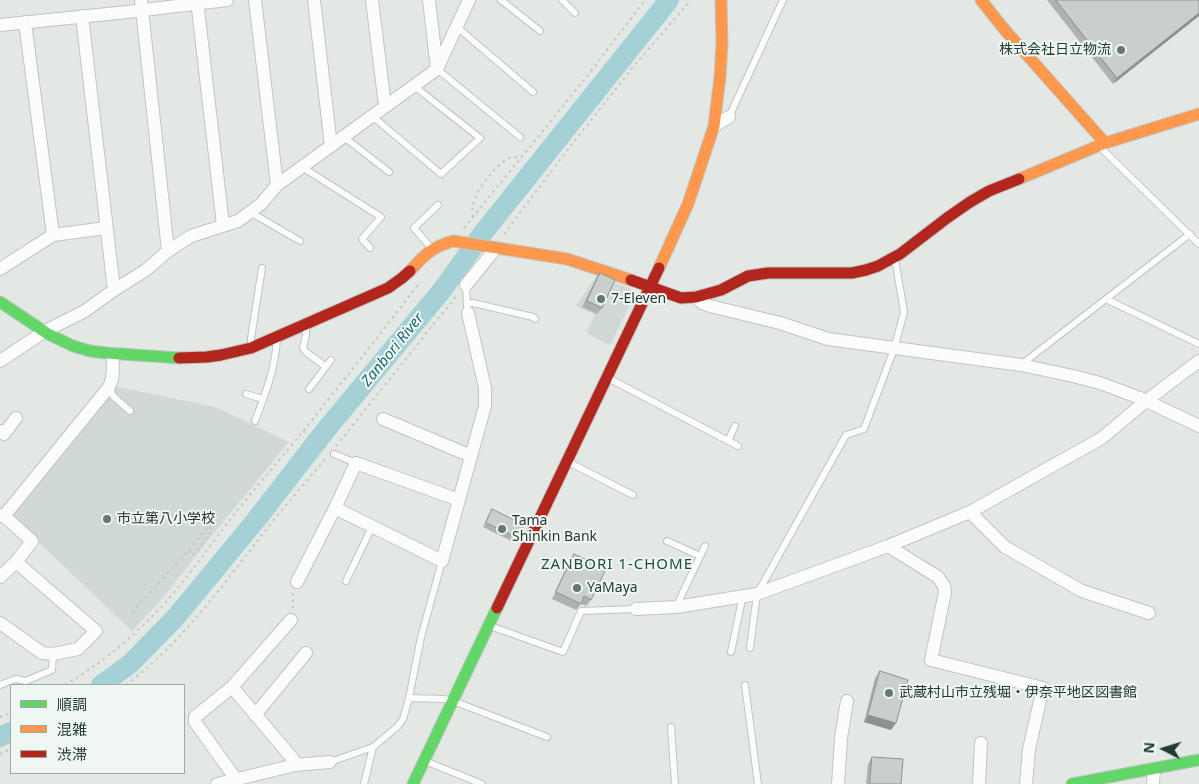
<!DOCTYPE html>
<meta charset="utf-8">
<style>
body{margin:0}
#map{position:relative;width:1199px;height:784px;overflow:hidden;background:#e3e8e5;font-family:"Noto Sans","Noto Sans JP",sans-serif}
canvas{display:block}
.legend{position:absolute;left:10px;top:684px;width:175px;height:90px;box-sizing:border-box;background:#f0f7f3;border:1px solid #9daba6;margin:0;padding:6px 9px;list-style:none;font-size:15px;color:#213a32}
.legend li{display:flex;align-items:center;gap:10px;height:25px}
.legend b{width:25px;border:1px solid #9daba6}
.north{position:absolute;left:1139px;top:724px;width:50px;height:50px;-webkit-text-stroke:4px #f0f7f3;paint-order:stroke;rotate:275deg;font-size:14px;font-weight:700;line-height:20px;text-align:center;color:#213a32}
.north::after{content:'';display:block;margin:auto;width:18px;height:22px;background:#213a32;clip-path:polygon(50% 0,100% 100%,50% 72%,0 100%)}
</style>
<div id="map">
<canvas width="1199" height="784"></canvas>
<ul class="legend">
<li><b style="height:6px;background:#63d668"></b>順調</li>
<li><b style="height:6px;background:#ff974d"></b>混雑</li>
<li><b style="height:6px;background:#b3261e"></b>渋滞</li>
</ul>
<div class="north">N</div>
</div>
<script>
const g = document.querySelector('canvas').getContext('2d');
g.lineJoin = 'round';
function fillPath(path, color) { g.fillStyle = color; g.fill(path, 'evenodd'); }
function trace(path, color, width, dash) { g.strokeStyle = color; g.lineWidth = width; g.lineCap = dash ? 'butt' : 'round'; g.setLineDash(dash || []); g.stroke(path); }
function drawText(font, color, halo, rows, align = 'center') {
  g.font = font + ' "Noto Sans","Noto Sans JP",sans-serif'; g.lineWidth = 4; g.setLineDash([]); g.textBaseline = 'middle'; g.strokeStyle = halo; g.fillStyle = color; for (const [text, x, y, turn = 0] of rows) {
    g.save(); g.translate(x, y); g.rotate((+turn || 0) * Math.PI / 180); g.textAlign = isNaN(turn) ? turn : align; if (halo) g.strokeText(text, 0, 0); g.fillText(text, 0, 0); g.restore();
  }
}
fillPath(new Path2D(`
 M596,276L631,289L634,296L611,344L609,345L588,334L587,331L595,315L576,306Z
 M113,386L215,407L289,442L209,539L163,598L132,631L11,516Z`), '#d0d9d5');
trace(new Path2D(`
 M101,685L130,664L176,617L256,520L325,431L443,289L483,233L669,0
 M0,737L11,732`), '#a4d1d6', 20);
const lane = new Path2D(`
 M501,0L540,31
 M562,0L575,13
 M457,27L533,92
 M437,69L520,137
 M372,116L441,174L480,138L414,86
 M729,117L783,0
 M344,137L389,172
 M1100,147L1199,244
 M302,167L381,217L362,239L370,248
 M250,212L300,241
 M432,249L414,228L438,205
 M466,285L467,306
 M1106,299L1199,344
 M467,304L473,303L533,317L535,319
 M306,325V335L303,348L306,352L326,367
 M251,346V338L262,268
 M1022,364L1190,234
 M608,378L738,446
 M109,387L113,396L130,411
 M309,389L331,360
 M246,394L263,399
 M255,421C265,395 276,367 277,338
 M728,441L735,426
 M334,454L356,463
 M568,462L633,495
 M667,541L700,556
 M346,581L372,527
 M676,607L705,546
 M490,626L563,652L581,611L636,609
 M750,648L757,594L846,435L864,429L894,349L904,312L895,259
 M731,652L743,595
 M0,685L16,679L26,681L52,670L53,654
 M745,685L758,784
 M409,698L444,699L453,701L547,737
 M671,727L675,784
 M425,761L482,784
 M330,762L373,747L397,727L403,719L409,698L421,637L442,561
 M364,784L373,747`);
const street = new Path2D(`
 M141,0L168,251
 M197,0L223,225
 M255,0L277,185
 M314,0L331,146
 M372,0L385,106
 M429,0L437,69
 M82,16L114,290
 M25,22L53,235
 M0,25L127,12L227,0
 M714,126L729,117
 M0,269L53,235L106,228
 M466,285L496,248
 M696,297L702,303L710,306L780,323L828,339L1021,365L1073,376L1100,383L1140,398L1199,426
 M0,361L45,331L85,311L114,290L146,270L168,251L191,236L238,221L261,204L277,185L437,69L469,0
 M383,419L471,456
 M0,431L4,434L16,418
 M335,508L442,561L485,406V388L468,313
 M970,512L1005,547L1082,591L1149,613
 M0,515L4,516L32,541L16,562L0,577
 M4,516L109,387C115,376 112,366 113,354
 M888,546L938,577L944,586L945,592L931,660L1043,688L1029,749L1026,784
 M297,582L335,508L356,463L459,500
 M636,609L676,607L757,594L888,546L970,512L1102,438L1146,401L1199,361
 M0,623L42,653L53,654L78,649L96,631L16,562
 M232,687L291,620
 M255,715L306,653
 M234,780L233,775L195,722V717L232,687L293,759L295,765
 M217,784L295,765L330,762
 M838,784L841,738L847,701
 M979,784L981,743
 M1153,784L1154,769`);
const fast = new Path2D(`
 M0,302L48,334L73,346L90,351L107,353L179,358
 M413,784L497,608
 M1072,784L1199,760`);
const slow = new Path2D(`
 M981,0L1004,29L1105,143
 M1019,179L1105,143L1199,114
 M659,268L688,204L714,126L720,77L722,43L721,0
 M410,271C424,255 432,247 453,241L567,259L631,280`);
const jam = new Path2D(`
 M631,280L681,298L696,297L721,290L748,276L768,273H852L866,270L878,266L900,254L947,218L970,202L989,191L1019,179
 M179,358L207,357L221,355L251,348L388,288L402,278L410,271
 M497,608L659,268`);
trace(lane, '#c0c5c2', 8);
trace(street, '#c0c5c2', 14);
trace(fast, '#bec6c2', 13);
trace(slow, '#bec6c2', 13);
trace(jam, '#bec6c2', 13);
trace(new Path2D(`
 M474,217C465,201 495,165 509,158C513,157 517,157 521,157
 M464,228L588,75L645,0
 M504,234L566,152L633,67L691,0
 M303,431L327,449
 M336,446L457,295
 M293,593V608
 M132,612L189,550L209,526L212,531L194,555L189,550
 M65,685C109,659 149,624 181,584C202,558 220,531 241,506C262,480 283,456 304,430C343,381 382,332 420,282
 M126,685C180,644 220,589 261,536C282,509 305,483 327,457
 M0,717L11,713
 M0,754L11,749`), '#c0c8c4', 2, [2.5, 4]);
trace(lane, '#fbfcfb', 6);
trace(street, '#fbfcfb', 12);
trace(fast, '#63d668', 11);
trace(slow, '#ff974d', 11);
trace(jam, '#b3261e', 11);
fillPath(new Path2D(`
 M1047,0H1199V16L1113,84Z
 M600,273L602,308L597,314L582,307L596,279Z
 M492,509L518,538L515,543L483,527Z
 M574,554L591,600L586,606L581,604L576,610L552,599L570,560Z
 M880,671L891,730L864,722L875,678Z
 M872,757L901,784H866L868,764Z`), '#aeb2b0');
fillPath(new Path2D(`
 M1199,13V16L1113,84L1117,78Z
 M868,715L896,723L891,730L864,722Z`), '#8d9190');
const building = new Path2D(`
 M1056,0H1199V13L1117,78Z
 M600,273L615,280L602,308L587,301Z
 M492,509L524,525L518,538L486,523Z
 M574,554L606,569L591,600L584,596L581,604L556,592Z
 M880,671L908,680L896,723L868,715Z
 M872,757L903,759L901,784H870Z`);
fillPath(building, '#cacfcd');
trace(building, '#8d9190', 1);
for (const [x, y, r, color] of [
 [1121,50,5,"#657771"],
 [601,299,5,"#657771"],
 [107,519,5,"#657771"],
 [502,529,5,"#657771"],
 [577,588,5,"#657771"],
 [889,693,5,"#657771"]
]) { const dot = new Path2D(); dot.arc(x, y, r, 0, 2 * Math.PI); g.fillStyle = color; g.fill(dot); trace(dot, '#f0f7f3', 2); }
drawText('14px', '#213a32', '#f0f7f3', [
 ["株式会社日立物流",1111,50,"right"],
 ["7-Eleven",611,299],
 ["市立第八小学校",117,519],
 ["Tama",512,521],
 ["Shinkin Bank",512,537],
 ["YaMaya",587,588],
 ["武蔵村山市立残堀・伊奈平地区図書館",899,693]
], 'left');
drawText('italic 15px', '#1d6a74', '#f0f7f3', [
 ["Zanbori River",393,350,-51]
]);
g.letterSpacing = '1px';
drawText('15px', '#1e4c3e', '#f0f7f3', [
 ["ZANBORI 1-CHOME",617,565]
]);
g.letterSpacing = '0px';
</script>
